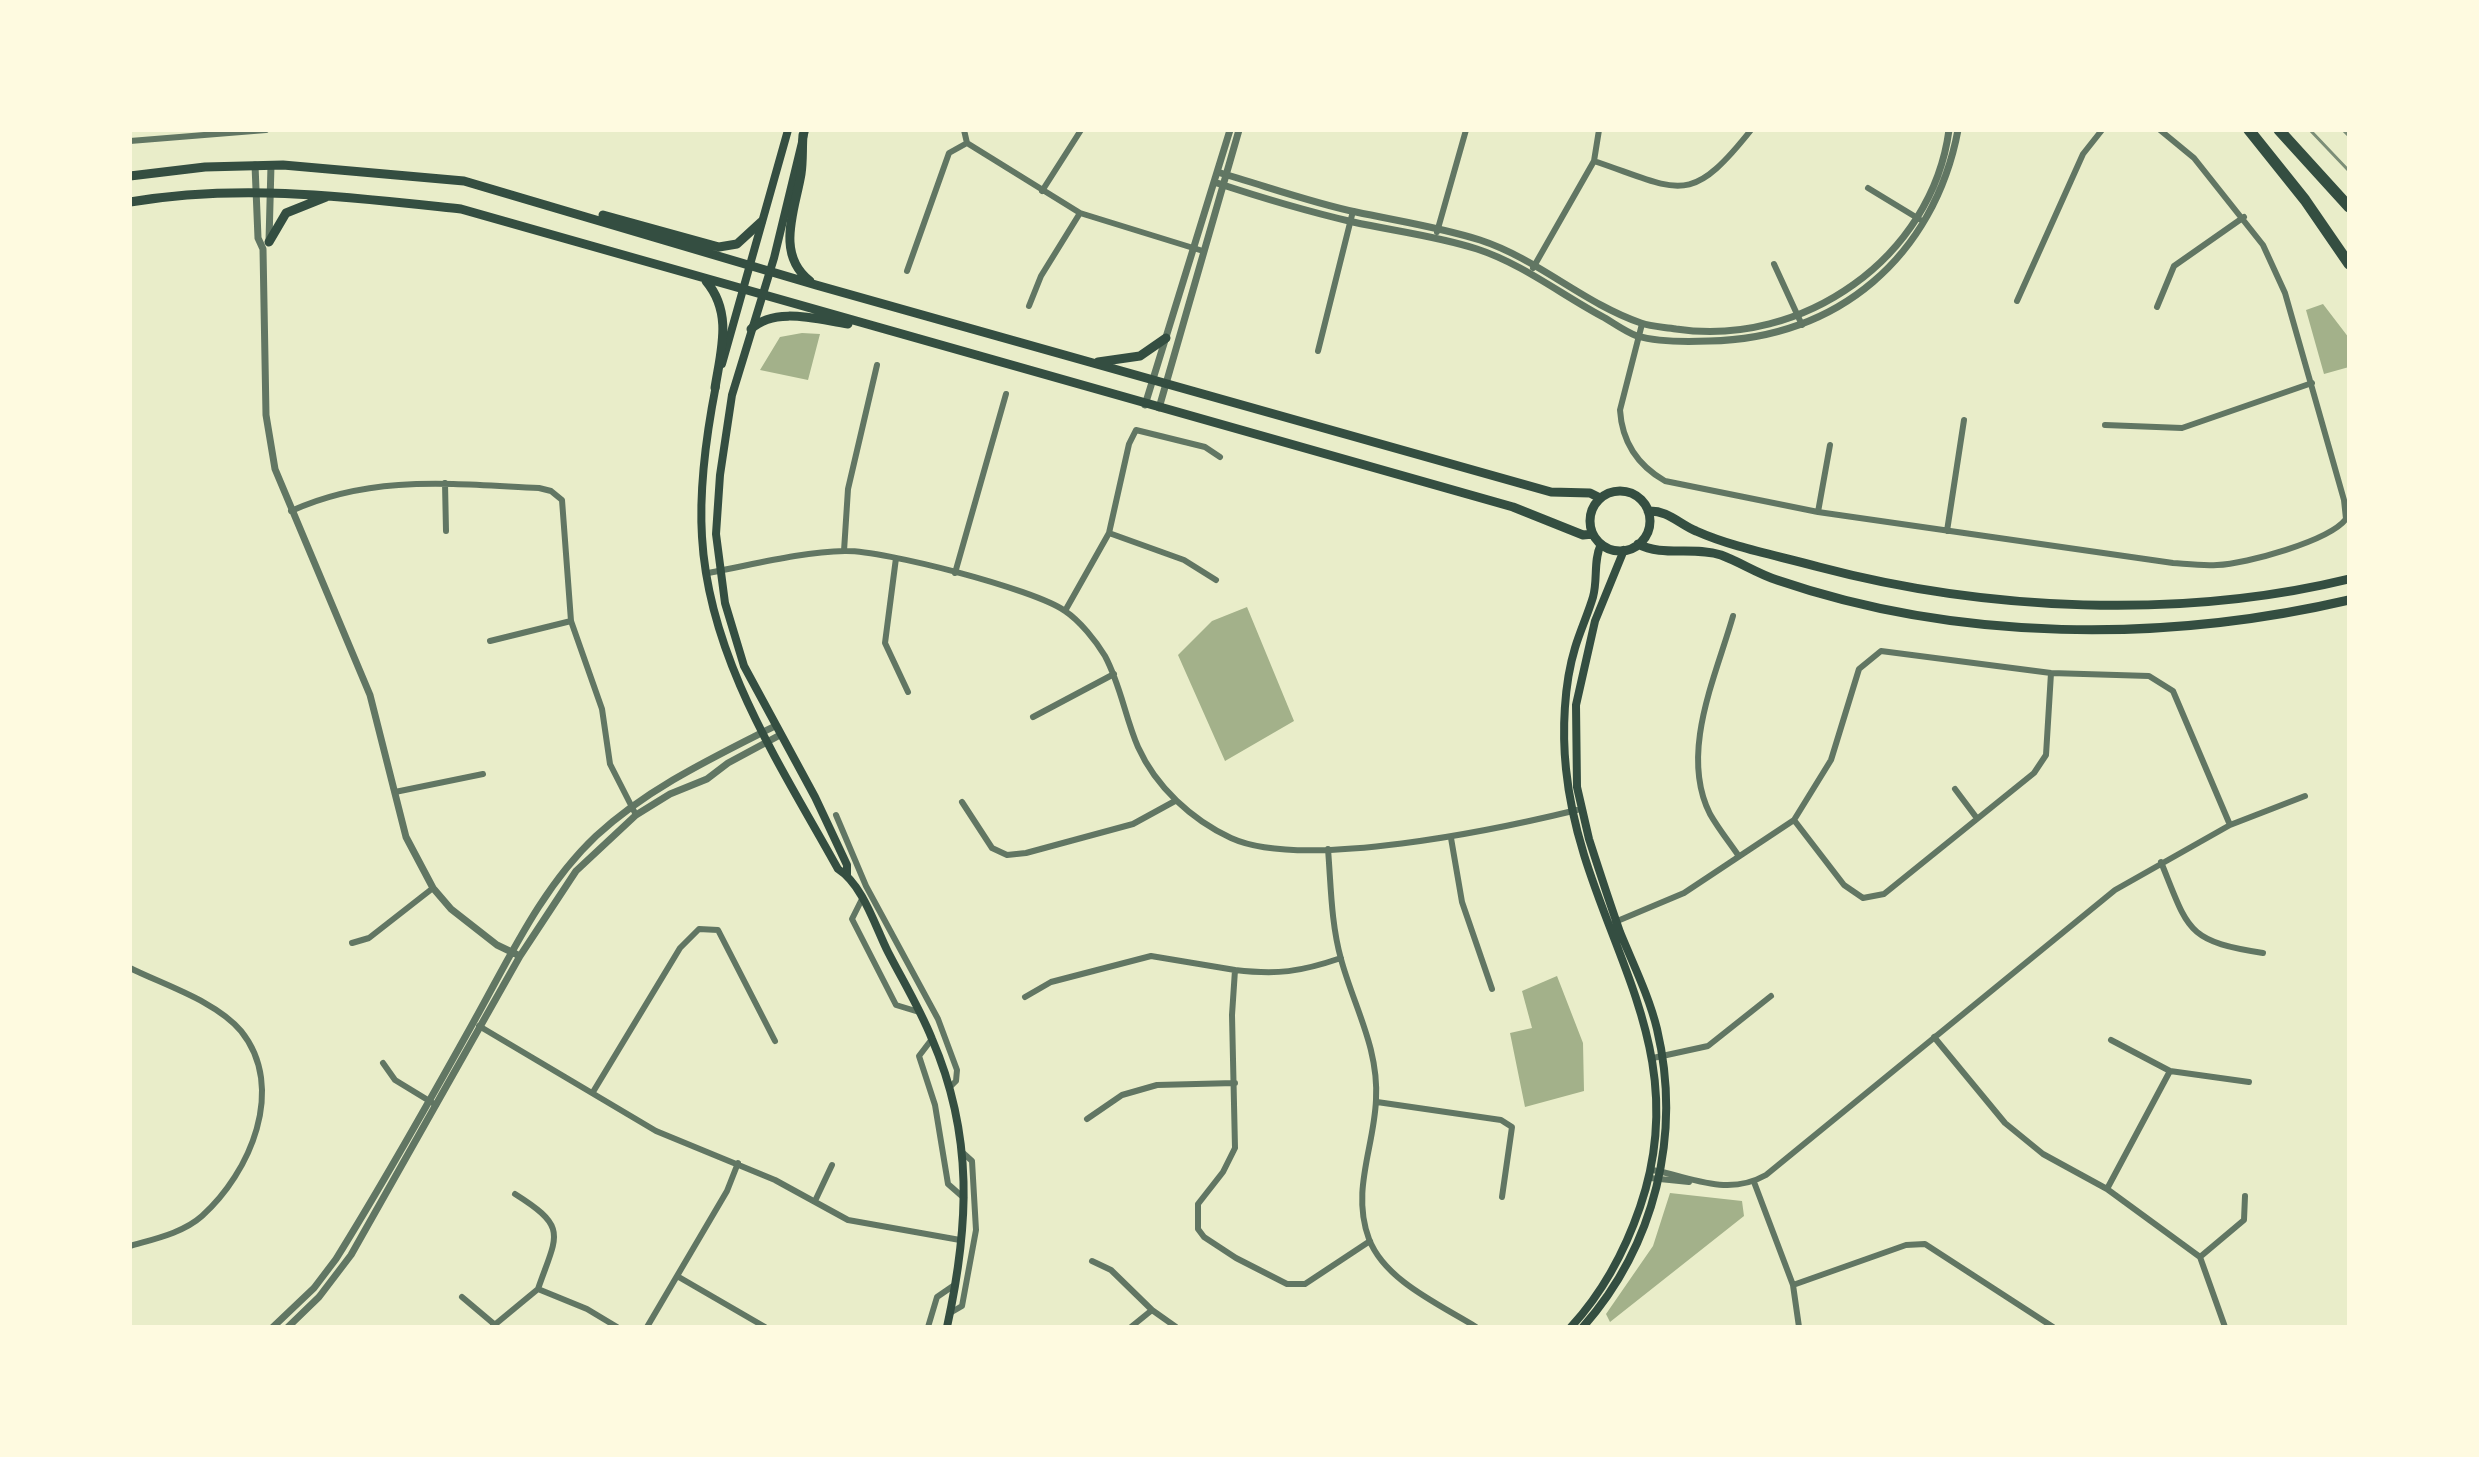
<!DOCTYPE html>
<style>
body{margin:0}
#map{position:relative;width:2479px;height:1457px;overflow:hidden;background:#e9edc9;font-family:Lora,serif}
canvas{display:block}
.frame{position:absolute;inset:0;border:132px solid #fefae0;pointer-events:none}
</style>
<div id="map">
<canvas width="2479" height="1457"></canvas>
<div class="frame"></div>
</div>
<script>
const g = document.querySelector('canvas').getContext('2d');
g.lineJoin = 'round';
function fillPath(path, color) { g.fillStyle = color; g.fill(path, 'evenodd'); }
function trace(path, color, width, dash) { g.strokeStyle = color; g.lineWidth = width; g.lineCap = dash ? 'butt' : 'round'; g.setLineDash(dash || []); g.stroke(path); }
fillPath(new Path2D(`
 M2323,304L2349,338V367L2324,374L2306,310Z
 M802,333L820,334L808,380L760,370L780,337Z
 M1247,607L1294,721L1225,761L1178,655L1212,621Z
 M1557,976L1583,1043L1584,1091L1525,1107L1510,1033L1532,1028L1522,991Z
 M1670,1193L1742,1201L1744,1216L1610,1322L1606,1314L1653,1246Z`), '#a3b18a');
trace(new Path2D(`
 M964,130L967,143L1080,213L1203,251
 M130,141L266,130
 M1594,161C1680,190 1689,208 1751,130
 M1868,188L1919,219
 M1042,191L1081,130
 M1437,232L1466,130
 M1774,264L1802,325
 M1533,268L1594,161L1599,130
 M907,271L949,153L967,143
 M2017,301L2083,154L2102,130
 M1029,306L1041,276L1080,213
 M2157,307L2174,266L2244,217
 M1642,324L1620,410C1622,442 1637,465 1665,481L1818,512L2173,563C2187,564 2202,566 2217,565C2246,564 2329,541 2346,519L2344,500L2285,293L2263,245L2194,158L2160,130
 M1318,351L1353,211
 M2105,425L2182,428L2312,383
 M445,483L446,531
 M291,511C372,474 453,484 539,488L551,491L562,500L571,621L602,709L610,764L636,815
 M1818,512L1830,445
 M1947,531L1964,420
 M1109,533L1184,560L1216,580
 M844,551L848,489L877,365
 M896,558L885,643L908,692
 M708,573C752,565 800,552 845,551C883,550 1034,589 1065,611C1080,621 1096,641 1105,656C1121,686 1125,717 1138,747C1156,787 1192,820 1231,838C1303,871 1499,829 1577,810
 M955,573L1006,394
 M1065,611L1109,533L1129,444L1136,430L1205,447L1220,457
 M1733,616C1716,676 1679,753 1710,814C1718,828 1729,842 1738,855
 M490,641L571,621
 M1033,717L1114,674
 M1955,789L1976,817
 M395,792L483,774
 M962,802L992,848L1007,855L1026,853L1133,824L1175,801
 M836,815L866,886L938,1019L957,1070L956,1081L950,1087
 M1794,820L1844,885L1863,898L1884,894L2034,773L2046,755L2051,673
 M1451,838L1462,902L1492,989
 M1328,849C1331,886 1331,923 1341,959C1354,1007 1379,1048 1376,1100C1374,1148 1351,1191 1369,1239C1385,1281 1441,1305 1476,1327
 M2161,862C2189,931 2186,941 2263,953
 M862,899L852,919L896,1005L919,1012
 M1615,922L1684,893L1794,820L1831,760L1859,669L1881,651L2051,673L2149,676L2173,691L2230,825
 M352,943L369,938L433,888
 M1341,958C1300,972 1277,975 1235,970L1232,1015L1235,1148L1223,1172L1198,1204V1229L1204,1237L1236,1258L1287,1284H1305L1370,1241
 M130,968C164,985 216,1001 241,1031C287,1088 250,1173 202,1216C183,1233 154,1239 130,1246
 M1025,997L1051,982L1151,956L1235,970
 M479,1026L656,1131L775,1180L848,1220L960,1240
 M1934,1037L2005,1123L2043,1154L2107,1189L2200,1257L2225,1327
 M932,1039L919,1056L935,1105L948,1184L964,1198
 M2111,1040L2170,1071L2249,1082
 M1653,1058L1708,1046L1771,996
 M383,1063L395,1080L436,1105
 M593,1092L680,948L699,929L718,930L775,1041
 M1377,1102L1501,1120L1512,1127L1502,1197
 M1087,1119L1122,1095L1157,1085L1235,1083
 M1652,1170C1692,1177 1727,1197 1766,1175L2115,890L2230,825L2305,796
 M1650,1178L1689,1182
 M1754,1182L1793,1285L1799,1327
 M2107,1189L2170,1071
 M515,1194C569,1228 557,1234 538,1289
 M815,1201L832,1165
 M2200,1257L2244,1220L2245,1196
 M1092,1261L1111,1270L1152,1310
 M677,1276L765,1327
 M1793,1285L1906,1245L1925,1244L2053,1327
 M462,1297L494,1324
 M950,1313L962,1306L976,1230L972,1161L962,1152
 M492,1327L538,1289L587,1309L617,1327
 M647,1327L727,1191L738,1163
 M928,1327L937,1297L953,1286
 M1131,1327L1152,1310L1176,1327`), '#617663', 6);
trace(new Path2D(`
 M255,165L258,238L263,249L266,415L275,469L370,695L406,837L433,888L451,909L497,945L520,956
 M1217,172C1263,185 1309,202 1356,212C1398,221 1439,227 1480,240C1538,259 1583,303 1641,323C1652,327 1665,327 1676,329C1802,348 1932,258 1949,130
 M1214,182C1259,197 1306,211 1353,222C1394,231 1437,236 1477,249C1523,264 1563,296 1605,318C1615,324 1626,332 1637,336C1658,342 1687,342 1709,341C1838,339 1934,256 1958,130
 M269,241L271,165
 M1145,405L1230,130
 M1159,408L1239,130
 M273,1327L314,1288L336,1259C384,1182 429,1102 473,1023C509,959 541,888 596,836C648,788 712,758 775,726
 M288,1327L319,1297L351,1255L520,956L576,871L636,815L670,794L707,779L728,763L780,735`), '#617663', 7);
trace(new Path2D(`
 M805,130L774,258L732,395L720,475L716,534L725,603L744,666L815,797L847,865V875
 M722,364L788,130
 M716,385C707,431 699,490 702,537C709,659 781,766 838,869C863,885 875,926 888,952C903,981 920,1009 932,1039C974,1136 969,1226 947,1327
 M1571,1327C1603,1292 1625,1251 1640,1207C1699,1036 1582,929 1566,769C1562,731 1564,684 1575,648C1580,631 1588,614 1593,597C1598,579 1593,561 1601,544
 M1583,1327C1655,1245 1682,1135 1657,1029C1649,996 1633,964 1620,932C1609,901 1599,870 1589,839L1577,787L1576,705L1595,621L1624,550`), '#344e41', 8);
trace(new Path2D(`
 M803,135C802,148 803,161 801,174C795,210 775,254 810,281
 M130,176L205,167L283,165L464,181L816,285L1551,492L1590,493L1600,498
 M130,202C241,183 350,197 461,209L1513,507L1583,535L1593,534
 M603,215L719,247L737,244L761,222
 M269,242L286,213L326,197
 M706,281C733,313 721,350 715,388
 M751,329C775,306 819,320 848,324
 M1098,362L1140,356L1166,338
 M1590 521a30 30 0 1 1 60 0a30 30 0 1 1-60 0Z
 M1648,511C1668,510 1679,524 1696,531C1734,548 1780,556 1819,567C1985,611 2181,620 2349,579
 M1638,544C1662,557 1694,546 1721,555C1740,562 1758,574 1777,580C1958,642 2164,643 2349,600`), '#344e41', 9);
trace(new Path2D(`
 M2249,130L2305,200L2349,264
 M2279,130L2349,207`), '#344e41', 11);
trace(new Path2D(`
 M2310,130L2349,171
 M2343,130L2349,136`), '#7c8e77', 3);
</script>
